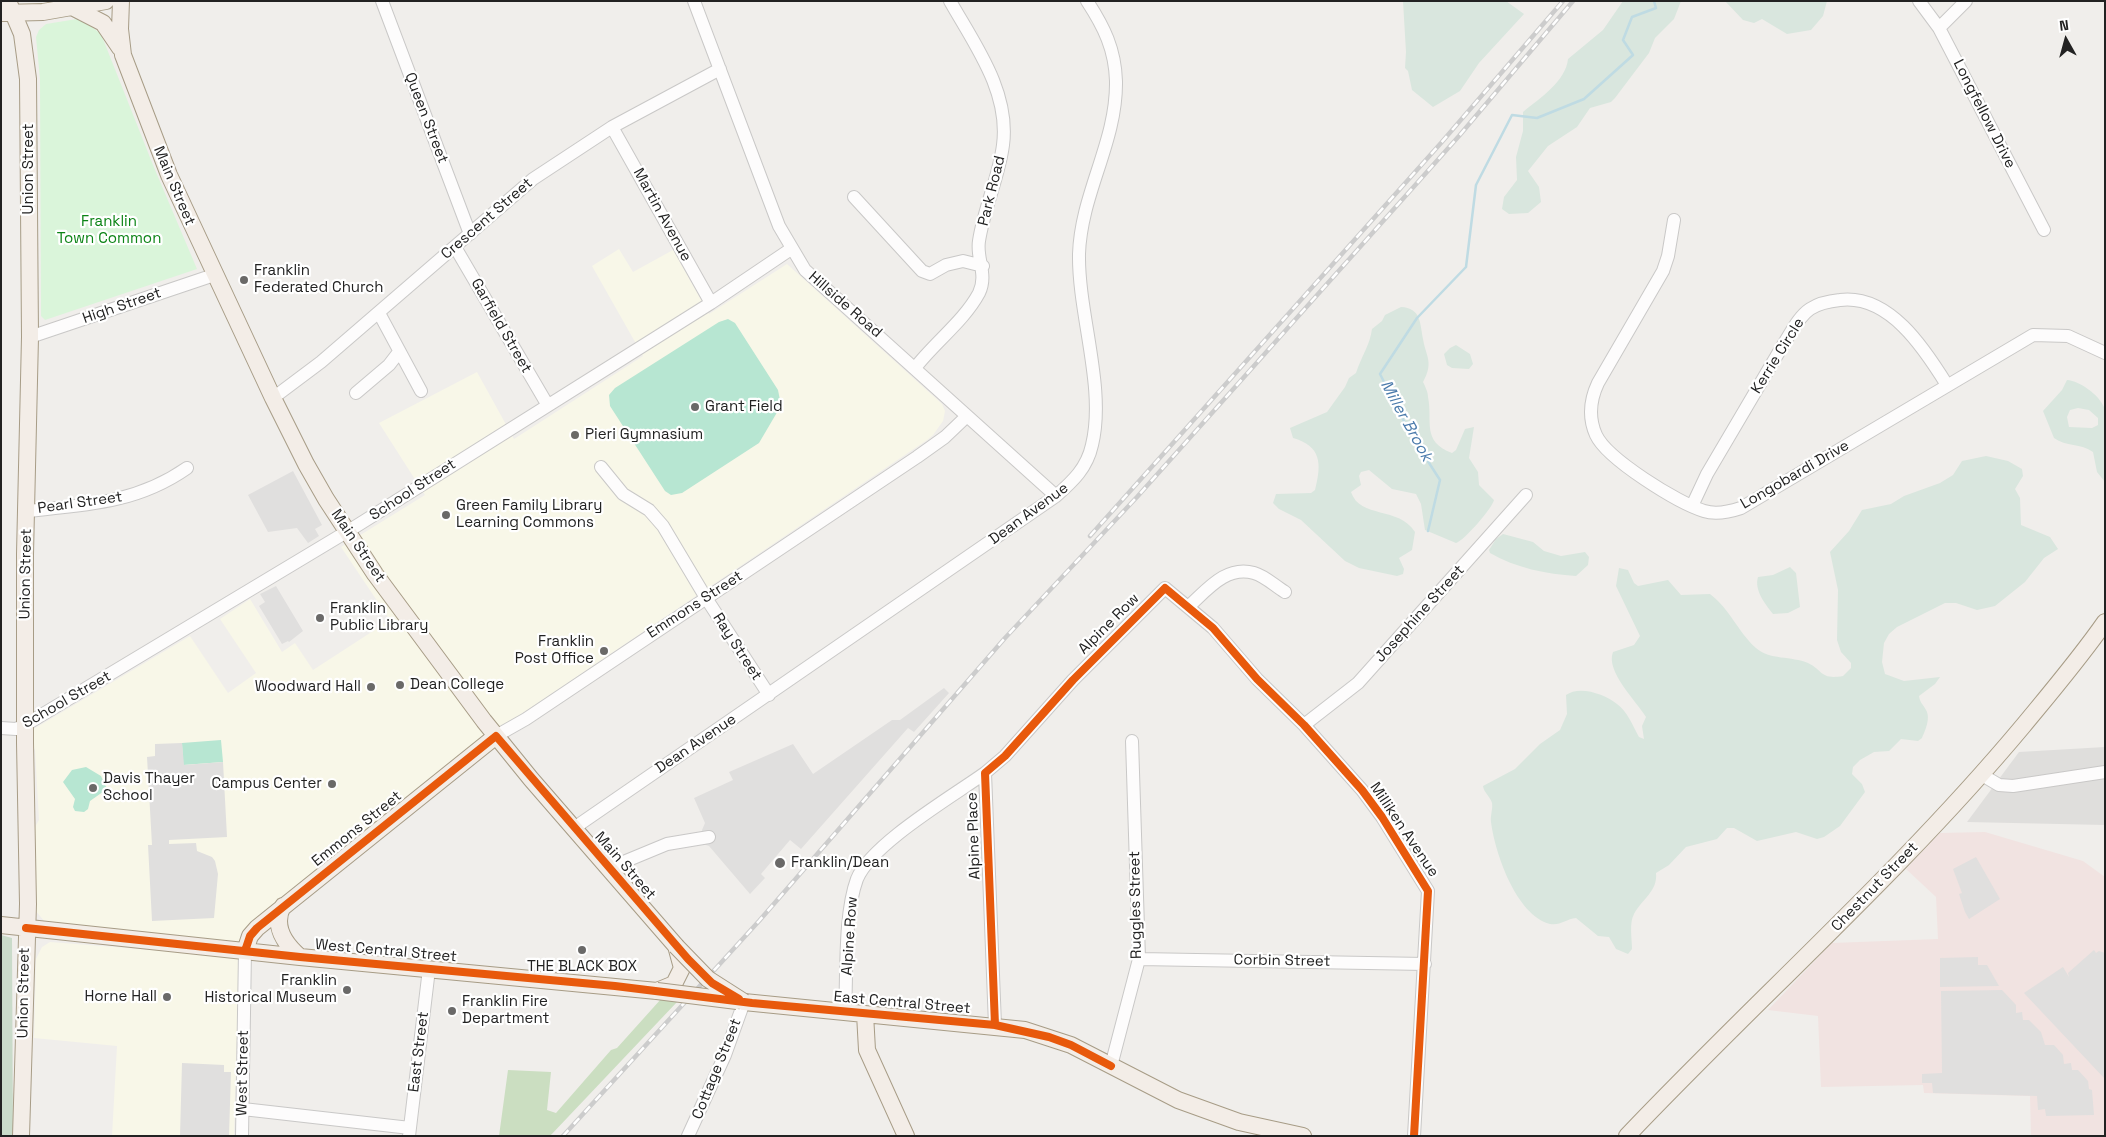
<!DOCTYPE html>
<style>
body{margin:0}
#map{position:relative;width:2106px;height:1137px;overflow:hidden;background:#f0eeeb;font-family:"Space Grotesk",sans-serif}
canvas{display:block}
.frame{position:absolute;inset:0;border:2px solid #222;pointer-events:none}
.north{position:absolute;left:2041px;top:15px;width:50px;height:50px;-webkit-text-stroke:4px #fff;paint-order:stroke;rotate:353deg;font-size:14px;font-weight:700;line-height:20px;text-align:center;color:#222}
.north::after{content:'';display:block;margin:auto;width:18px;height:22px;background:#222;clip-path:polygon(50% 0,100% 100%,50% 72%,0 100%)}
</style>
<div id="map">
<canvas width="2106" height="1137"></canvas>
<div class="frame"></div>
<div class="north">N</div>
</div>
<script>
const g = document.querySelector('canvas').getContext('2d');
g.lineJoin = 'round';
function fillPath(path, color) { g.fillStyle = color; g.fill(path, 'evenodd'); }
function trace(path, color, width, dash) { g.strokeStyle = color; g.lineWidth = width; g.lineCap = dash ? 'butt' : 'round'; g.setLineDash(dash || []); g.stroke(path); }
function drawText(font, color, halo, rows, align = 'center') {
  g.font = font + ' "Space Grotesk",sans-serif'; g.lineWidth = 4.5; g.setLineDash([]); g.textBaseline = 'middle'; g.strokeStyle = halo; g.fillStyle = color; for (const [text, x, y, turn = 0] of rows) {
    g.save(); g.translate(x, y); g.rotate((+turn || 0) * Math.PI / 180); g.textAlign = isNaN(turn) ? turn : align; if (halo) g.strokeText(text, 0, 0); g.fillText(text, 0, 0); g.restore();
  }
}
fillPath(new Path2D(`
 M2105,747V825L1967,822L2019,752Z`), '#dfdedc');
fillPath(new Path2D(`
 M1985,832L2083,861L2105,877V1136H2031L2030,1096L1924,1093L1923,1085L1821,1087L1818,1016L1768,1010L1832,943L1938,939L1936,897L1906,869L1940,833Z`), '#f1e3e1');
fillPath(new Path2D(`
 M619,249L633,272L673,250L709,314L787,264L942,404L945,411L943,421L933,435L927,440L477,744L240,934L234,1136H112L117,1046L34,1038L36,959L42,947L50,942L153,950V934L45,922L35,910V827L39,820L35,750L33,745L32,730L190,636L228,693L256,673L220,619L250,599L282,652L295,643L313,670L390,620L341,547L425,495L379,423L477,372L514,439L643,356L592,266Z`), '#f8f7e8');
fillPath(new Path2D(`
 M661,999L677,1002L550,1136H499L508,1070L551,1072L547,1110L556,1113L611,1050L617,1048Z`), '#cbdec1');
fillPath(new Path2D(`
 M1403,1H1506L1524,14L1479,63L1460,91L1433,107L1412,90L1408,71L1405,68L1406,52Z
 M1623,1H1681L1674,19L1655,38L1649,53L1615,98L1611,102L1590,108L1577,127L1548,146L1528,171L1539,187L1541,202L1528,213L1509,214L1502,209L1504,197L1517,180L1516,157L1523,131V112C1540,98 1566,81 1568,59L1603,30Z
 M1725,1H1827L1823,16L1811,30L1787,34L1762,19L1754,23L1743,20Z
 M1401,307C1421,308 1420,323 1423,339C1426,357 1434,362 1423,382C1425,386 1428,392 1428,397C1433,422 1421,441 1452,453L1456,450L1465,429L1474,427L1469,458L1478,472L1479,485L1494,500C1493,507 1464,541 1456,543L1425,530L1421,504L1416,494L1392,489L1369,470L1361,472L1359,476L1361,485L1351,492C1360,519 1399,506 1415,532L1412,550L1399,558L1404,569L1403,574L1397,576L1359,568L1345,561L1301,520L1279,509L1273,503L1276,494L1311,493L1315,490C1322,463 1321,446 1293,438L1290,428L1327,412L1345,387L1349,378L1356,373C1361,357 1370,345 1372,329L1382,321L1385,315Z
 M1456,345L1470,354L1473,364L1469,369L1452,368L1447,365L1444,354L1450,348Z
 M2067,380C2080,381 2099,395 2104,407C2106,414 2105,470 2105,482L2097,472L2093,452C2081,443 2066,447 2054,438L2043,411L2062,390ZM2078,408L2089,410L2098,418V425L2092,428L2069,427L2067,417L2070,410Z
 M1986,456L2008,461L2022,469L2023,476L2015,489L2020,498L2021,525L2050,537L2058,549L2044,558L2025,582L1995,606L1977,610L1956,603H1945L1897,627L1889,634L1884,643L1882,662L1885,674L1904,681L1940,677L1935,684L1919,696C1920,703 1923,704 1926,710C1931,718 1925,731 1922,738L1918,741L1901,739L1889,751L1874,752L1860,760L1853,767L1852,774L1862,784L1865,792L1840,826L1824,837L1817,839L1796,832L1757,841L1734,828H1727L1717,839L1686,847L1669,865L1656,873C1658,891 1642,899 1634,914C1629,923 1632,939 1632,949L1628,954L1616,949L1609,937L1598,936L1576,918C1566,919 1560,926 1550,924C1516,915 1495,853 1491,822C1490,816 1493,809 1492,803C1490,796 1484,793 1483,786L1515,769L1540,744L1560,730L1567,714L1566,695C1579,685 1605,694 1617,704C1627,711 1633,726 1639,737L1644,739L1642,726L1646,717C1637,702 1605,671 1613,652L1634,645L1640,636L1616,586L1619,568L1628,570L1634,583L1638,586L1668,580L1681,595L1710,594C1730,609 1738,632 1756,648C1769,660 1792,656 1808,663C1823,670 1820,680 1843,676L1851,668V663L1841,652L1837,640L1838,590L1830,552L1849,531L1862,510L1891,504L1904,496L1940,483L1953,475L1962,461Z
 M1503,534L1533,542L1544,551L1561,556L1585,552L1589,557L1588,565L1576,576C1546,574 1516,568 1490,553L1489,550L1496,539Z
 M1790,567L1796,573L1800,607L1788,613L1773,614C1765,604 1754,590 1758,577L1773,575Z`), '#d9e6de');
fillPath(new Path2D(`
 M1,935L12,938L13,1136H1Z`), '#cadbca');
fillPath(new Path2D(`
 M77,19L84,21L101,34L153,165L197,269L45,320L41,316L40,79L36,37L39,30L46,24Z`), '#daf5da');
fillPath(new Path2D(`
 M728,319L735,323L778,390L780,400L779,409L759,443L682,493L671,495L665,491L610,406L609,395L615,388L719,322Z
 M221,740L223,762L183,765L182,743Z
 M86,767L101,776L107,789L90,801L88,809L84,812L75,811L73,807L75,799L63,782L72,770Z`), '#b7e6d2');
fillPath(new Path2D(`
 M293,471L322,525L315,529L319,536L308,543L297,528L268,532L248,495Z
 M276,586L303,631L289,642L288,641L282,644L259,606L265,602L260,594Z
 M944,688L949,693L914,732L908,728L801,849L790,840L761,874L765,878L750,894L709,846L703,844L702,830L705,823L694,798L733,780L729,772L793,744L813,774L892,720H900Z
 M182,743L184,765L223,762L227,837L169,840V844L196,843L197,851L212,857L215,861L218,874L214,918L152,921L148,845H152L147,757L155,756V744Z
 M1976,857L2000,899L1969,919L1965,912L1959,894L1962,893L1953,869Z
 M2094,950L2096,953L2099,951L2105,953V1079L2024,993L2063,967L2069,977L2068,973Z
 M1978,957V965H1987L1999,986L1940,987V958Z
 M2002,990L2016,1005V1013L2022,1012L2023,1020H2029L2041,1032L2045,1045H2054L2063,1055L2064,1064L2071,1063L2072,1070H2078L2088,1081L2089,1089L2092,1090L2094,1115L2046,1116L2045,1109L2038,1110L2037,1096L1933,1093L1932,1083H1922V1074L1942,1073L1941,991Z
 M182,1063L224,1065V1072H231L229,1136H180Z`), '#e0dfde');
trace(new Path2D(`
 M1428,531L1440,480L1411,435L1380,374L1417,318L1466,267L1476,185L1512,115L1537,118L1584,99L1633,55L1623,40L1632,17L1656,8L1654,1`), '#bfdbe3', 2.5);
const minor = new Path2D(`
 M382,1L470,234
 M694,1L779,226L805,270L1056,496
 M1919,1L1939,28L2044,230
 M1939,28L1966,1
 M612,127L711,303
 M854,197L922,271L930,274L946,265L963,261L983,266
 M1674,220L1668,256L1663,271L1598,383C1590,400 1588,417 1596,435C1607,459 1678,503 1704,511C1716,515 1729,512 1741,508L2033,335L2068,336L2105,353
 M455,247L547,404
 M379,313L421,391
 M30,337L214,275
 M915,368C934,343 964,321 979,293C988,274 976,259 979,241C984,208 999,177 1003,145C1010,92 975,45 950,1
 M356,393L389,365L399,352
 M273,398L321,362L533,179L612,127L720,69
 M601,467L623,494L649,510L663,526L706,598L769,695
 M1692,506L1707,474L1783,345C1791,333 1798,317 1810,309C1819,303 1830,301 1840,300C1889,294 1924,348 1947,385
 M27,511C86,505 137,503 187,468
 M1188,607C1207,590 1226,565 1254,573C1265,576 1275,586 1285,592
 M1304,725L1358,683L1526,495
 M1,728L16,729L25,725L358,525L711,303L791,249
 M496,736L526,719L917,457L945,437L967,416
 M1982,775L1999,785L2013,786L2105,772
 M574,828L1056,496C1073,481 1087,468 1092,445C1106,388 1078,314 1079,254C1081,193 1117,142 1116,81C1115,49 1104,27 1087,1
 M609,868L667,844L709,837
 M1139,959L1425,964
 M845,1012C847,974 844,914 857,879C871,844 953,796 985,773
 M995,1025L985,773L1005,756L1073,680L1165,588L1213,628L1257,679L1304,725L1362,790L1382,817L1428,891L1414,1136
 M1111,1066L1139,959L1132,741
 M243,1109L410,1128
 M242,1136L245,951
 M409,1136L429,969
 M688,1136L725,1055L744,1002`);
const major = new Path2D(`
 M8,1L22,34L28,79L30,337L25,554V743L28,904L21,1136
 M72,7L103,23L120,48
 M1,13L43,12L106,1
 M283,906C272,926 285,944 300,957
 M1,925L300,957L657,991L674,984L682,968L676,946L531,779L484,721L375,574L326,499L306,464L273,398L169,175L123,55L120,29L121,1
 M245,951L250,936L257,928L496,736
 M744,1002L1025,1030L1071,1045L1178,1100L1239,1122L1303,1136
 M865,1014L867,1050L906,1136
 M1627,1136C1758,998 1901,872 2023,726C2051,692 2080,658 2105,622`);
trace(minor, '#c9c8c7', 14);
trace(major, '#a79c86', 18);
trace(minor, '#fdfcfc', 12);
trace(major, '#f3ede7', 16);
const rail = new Path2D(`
 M1090,536L1441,143L1563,1
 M563,1136L759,921L1005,638L1137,497L1459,136L1573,1`);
trace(rail, '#ccc', 4.5);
trace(rail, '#fff', 2.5, [8]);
const majorBridge = new Path2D(`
 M676,946L708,979L744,1002
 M657,991L737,1001`);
trace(majorBridge, '#a79c86', 18, []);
trace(majorBridge, '#f3ede7', 16);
trace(new Path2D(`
 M26,928L300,957L615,986L752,1003L995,1025L1049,1037L1071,1045L1111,1066
 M245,951L250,936L257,928L496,736L688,959L712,983L739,999
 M995,1025L985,773L1005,756L1073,680L1165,588L1213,628L1257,679L1304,725L1362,790L1382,817L1428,891L1414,1136`), '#e8590c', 8);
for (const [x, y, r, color] of [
 [244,280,5,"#6a6968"],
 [695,407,5,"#6a6968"],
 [575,435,5,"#6a6968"],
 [446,515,5,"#6a6968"],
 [320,618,5,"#6a6968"],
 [604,651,5,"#6a6968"],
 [400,685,5,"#6a6968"],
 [371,687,5,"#6a6968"],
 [332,784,5,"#6a6968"],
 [93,788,5,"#6a6968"],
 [780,863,6,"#6a6968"],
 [582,950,5,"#6a6968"],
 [347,990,5,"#6a6968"],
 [167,997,5,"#6a6968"],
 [452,1011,5,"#6a6968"]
]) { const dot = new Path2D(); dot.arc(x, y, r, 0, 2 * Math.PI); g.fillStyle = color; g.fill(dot); trace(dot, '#fff', 2); }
drawText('15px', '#222', '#fff', [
 ["Longfellow Drive",1984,114,63],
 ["Queen Street",426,118,69],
 ["Union Street",29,169,-90],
 ["Main Street",174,186,67],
 ["Park Road",992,191,-76],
 ["Martin Avenue",662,215,61],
 ["Crescent Street",487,219,-41],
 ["Hillside Road",845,305,41],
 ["High Street",122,306,-19],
 ["Garfield Street",501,326,60],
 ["Kerrie Circle",1778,356,-58],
 ["Longobardi Drive",1795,475,-30],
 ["School Street",413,490,-33],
 ["Pearl Street",80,503,-8],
 ["Dean Avenue",1029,514,-36],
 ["Main Street",358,546,56],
 ["Union Street",26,574,-89],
 ["Emmons Street",695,605,-33],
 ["Josephine Street",1420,614,-48],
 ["Alpine Row",1109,624,-45],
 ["Ray Street",737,647,57],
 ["School Street",67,700,-30],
 ["Dean Avenue",696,744,-34],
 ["Emmons Street",357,829,-39],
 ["Milliken Avenue",1404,830,56],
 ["Alpine Place",974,836,-92],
 ["Main Street",625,866,49],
 ["Chestnut Street",1875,887,-46],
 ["Ruggles Street",1136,905,-91],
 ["Alpine Row",850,936,-86],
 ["West Central Street",386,951,5],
 ["Corbin Street",1282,961,1],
 ["Union Street",24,993,-89],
 ["East Central Street",902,1003,5],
 ["East Street",419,1052,-83],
 ["Cottage Street",717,1069,-68],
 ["West Street",243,1073,-89]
]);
drawText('15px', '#0c8416', '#fff', [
 ["Franklin",109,222],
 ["Town Common",109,239]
]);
drawText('15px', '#222', '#fff', [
 ["Franklin",254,271],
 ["Federated Church",254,288],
 ["Grant Field",705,407],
 ["Pieri Gymnasium",585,435],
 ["Green Family Library",456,506],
 ["Learning Commons",456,523],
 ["Franklin",330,609],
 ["Public Library",330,626],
 ["Franklin",594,642,"right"],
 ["Post Office",594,659,"right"],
 ["Dean College",410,685],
 ["Woodward Hall",361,687,"right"],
 ["Davis Thayer",103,779],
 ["School",103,796],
 ["Campus Center",322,784,"right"],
 ["Franklin/Dean",791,863],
 ["THE BLACK BOX",582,967,"center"],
 ["Franklin",337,981,"right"],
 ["Historical Museum",337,998,"right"],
 ["Horne Hall",157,997,"right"],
 ["Franklin Fire",462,1002],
 ["Department",462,1019]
], 'left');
drawText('italic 16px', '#4a7aab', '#fff', [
 ["Miller Brook",1406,421,61]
]);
</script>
